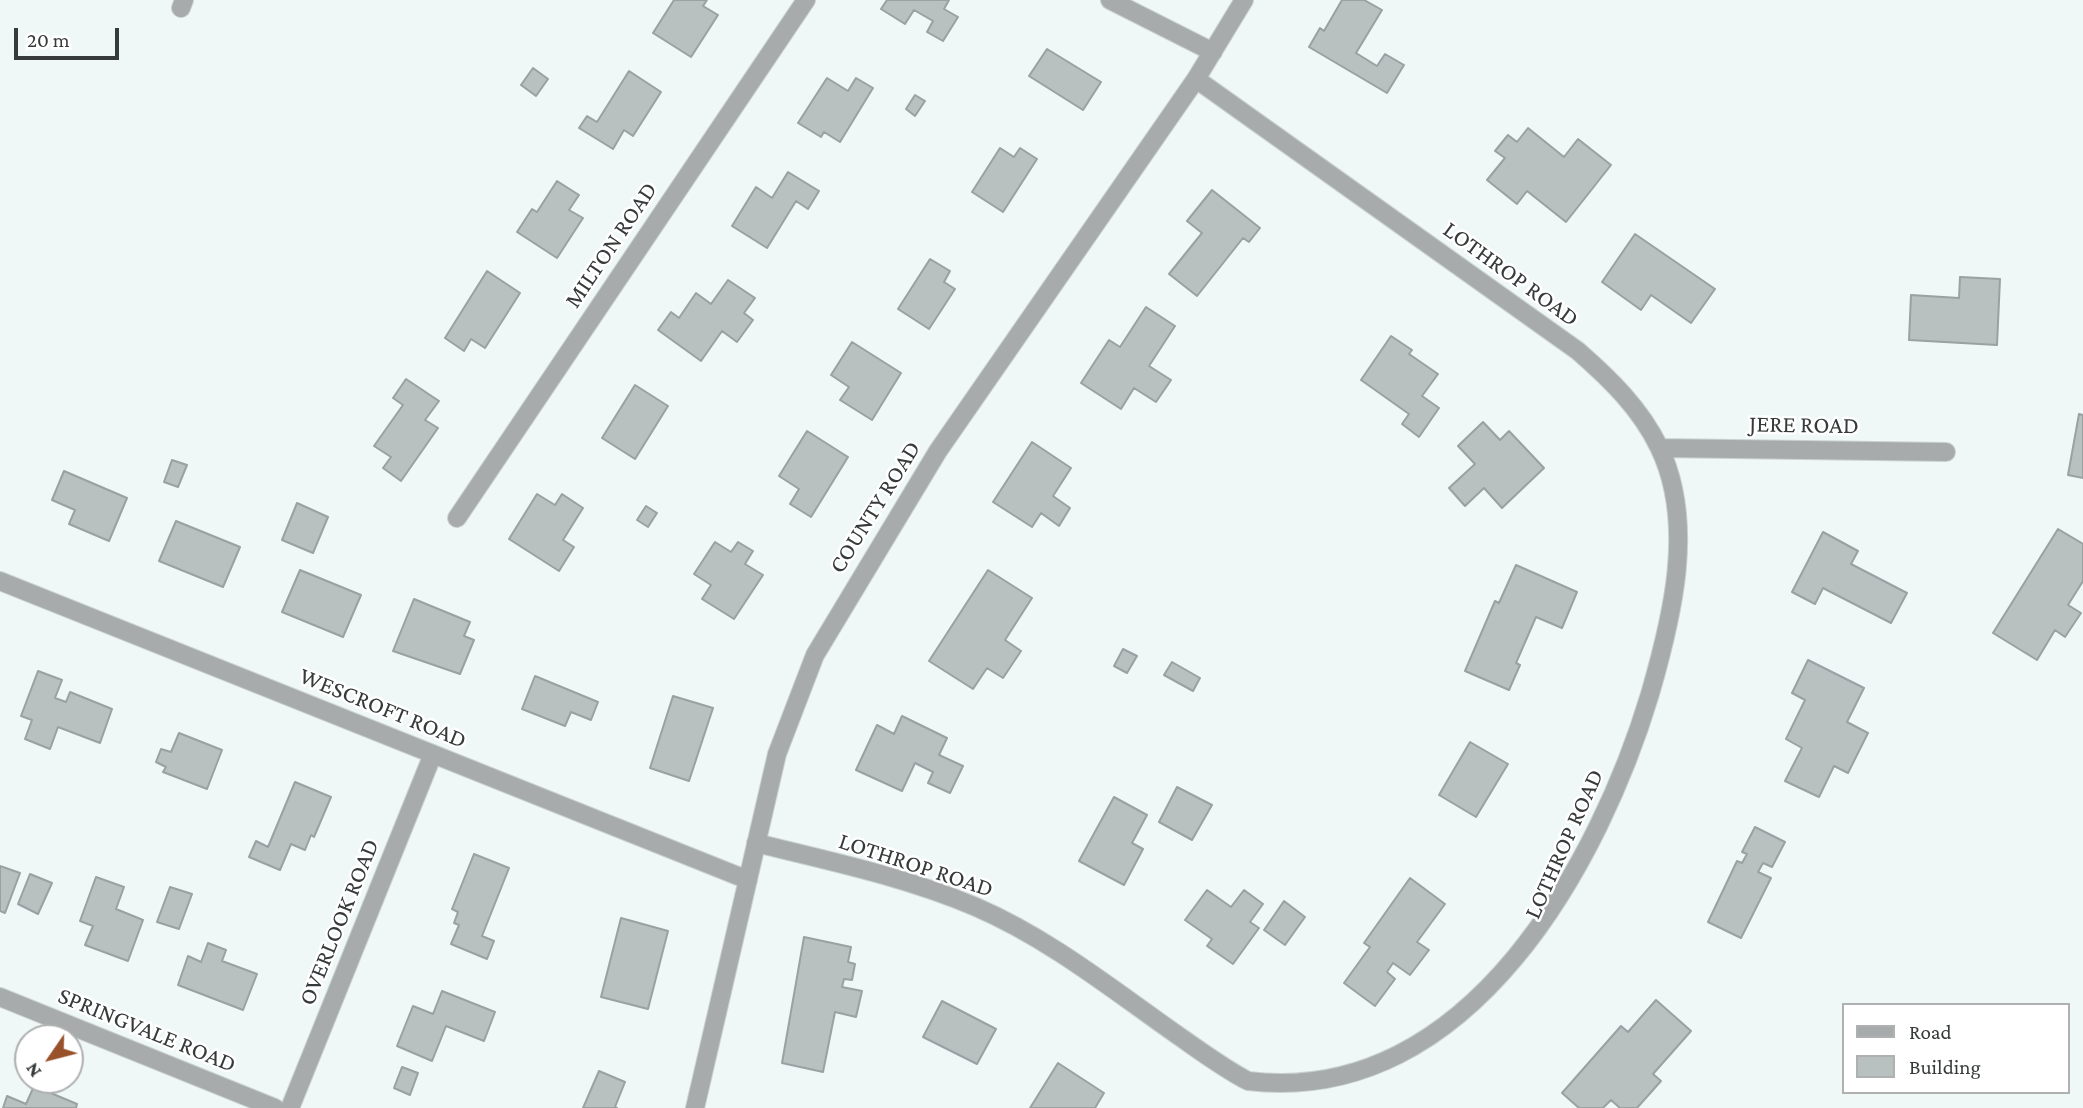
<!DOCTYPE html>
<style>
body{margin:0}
#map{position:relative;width:2083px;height:1108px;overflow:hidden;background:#eff7f7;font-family:"Crimson Pro",serif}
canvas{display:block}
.legend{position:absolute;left:1842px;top:1003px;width:228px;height:91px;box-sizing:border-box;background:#fff;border:2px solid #afb0b0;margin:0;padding:9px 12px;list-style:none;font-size:21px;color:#373a3a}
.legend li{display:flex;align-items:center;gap:14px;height:35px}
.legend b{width:35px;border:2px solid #afb0b0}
.north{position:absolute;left:14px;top:1024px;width:70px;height:70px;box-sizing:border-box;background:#fff;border:2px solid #afb0b0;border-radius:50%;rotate:235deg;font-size:19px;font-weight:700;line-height:28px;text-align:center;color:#373a3a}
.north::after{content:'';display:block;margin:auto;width:24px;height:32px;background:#98512a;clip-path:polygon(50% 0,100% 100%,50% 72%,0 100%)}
.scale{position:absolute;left:14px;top:28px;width:105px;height:32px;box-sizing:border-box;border:4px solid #373a3a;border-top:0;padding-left:9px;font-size:21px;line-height:24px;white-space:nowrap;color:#373a3a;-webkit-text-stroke:5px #fff;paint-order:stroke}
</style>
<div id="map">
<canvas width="2083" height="1108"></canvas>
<ul class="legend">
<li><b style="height:9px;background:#a7abab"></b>Road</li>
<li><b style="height:19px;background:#b8c0c0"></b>Building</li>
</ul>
<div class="north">N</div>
<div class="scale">20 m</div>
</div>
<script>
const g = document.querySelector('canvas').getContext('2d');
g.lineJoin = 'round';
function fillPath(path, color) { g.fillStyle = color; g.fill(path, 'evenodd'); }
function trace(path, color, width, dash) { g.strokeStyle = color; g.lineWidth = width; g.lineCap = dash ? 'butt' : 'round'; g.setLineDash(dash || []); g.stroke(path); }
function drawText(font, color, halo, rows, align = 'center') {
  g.font = font + ' "Crimson Pro",serif'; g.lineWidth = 5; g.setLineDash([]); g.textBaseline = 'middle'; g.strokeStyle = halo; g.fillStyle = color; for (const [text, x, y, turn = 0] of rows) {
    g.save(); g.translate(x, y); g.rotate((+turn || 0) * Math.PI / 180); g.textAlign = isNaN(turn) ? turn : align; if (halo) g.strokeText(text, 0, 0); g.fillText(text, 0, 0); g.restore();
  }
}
const building = new Path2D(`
 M674,0H707L703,6L718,15L691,57L653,33Z
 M887,0H949L944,9L958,17L943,41L927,32L933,21L914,10L905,24L881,9Z
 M1342,0H1364L1382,10L1356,53L1377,66L1385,54L1404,65L1387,93L1309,47L1320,28L1324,31Z
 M1047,49L1101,82L1083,110L1029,76Z
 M533,68L548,79L536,96L521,85Z
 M629,71L661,92L633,136L624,130L613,149L579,128L587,116L597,122Z
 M827,78L848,91L856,78L873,88L840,142L824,132L821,137L798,123Z
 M915,95L925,101L915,116L906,109Z
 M1528,128L1564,157L1578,139L1611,165L1566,222L1527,191L1517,204L1487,180L1505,158L1495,151L1508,135L1517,142Z
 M1000,148L1014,157L1020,148L1037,159L1003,212L972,192Z
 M788,172L819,191L808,209L796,201L767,248L732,226L756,187L772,198Z
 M557,181L579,195L569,210L583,218L557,258L517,232L532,209L537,212Z
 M1212,190L1260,228L1249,242L1243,238L1197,296L1169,274L1202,233L1187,221Z
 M1635,234L1715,289L1691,323L1651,295L1641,310L1602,282Z
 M930,259L950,271L944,282L955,289L929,329L898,309Z
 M487,271L520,293L485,348L471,339L464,351L445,338Z
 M1960,277L2000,279L1997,345L1909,340L1911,295L1959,298Z
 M728,280L755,298L744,313L753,320L737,342L722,331L701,361L658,330L671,312L679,318L696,293L711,304Z
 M1146,307L1175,326L1149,366L1171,380L1156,402L1134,388L1121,409L1081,383L1109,340L1120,347Z
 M1391,336L1412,350L1409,354L1438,374L1422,396L1439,408L1419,437L1402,424L1409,414L1361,380Z
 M852,342L901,373L872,420L840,400L849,387L831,375Z
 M406,379L439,401L425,420L438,428L401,481L383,468L391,457L374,446L403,405L393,398Z
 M635,385L668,406L635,459L602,438Z
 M2079,414L2083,415V478L2068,475Z
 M1483,422L1500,440L1509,431L1544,468L1502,508L1484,488L1465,506L1449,488L1475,464L1458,446Z
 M807,431L848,457L811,517L790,504L799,489L779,476Z
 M1032,442L1071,468L1053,496L1070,508L1059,526L1041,513L1032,527L993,502Z
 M172,460L187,465L178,487L164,482Z
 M64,471L127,498L109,541L69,524L75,510L52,500Z
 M537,494L555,505L562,494L583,508L563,540L574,547L559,571L509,539Z
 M297,503L328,517L313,553L282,540Z
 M646,506L657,513L648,527L637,520Z
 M176,521L240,547L223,587L159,561Z
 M2058,529L2083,544V581L2068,605L2081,613L2065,637L2055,630L2037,660L1993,633Z
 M1823,532L1858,551L1851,564L1907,593L1891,623L1823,588L1815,604L1792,592Z
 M715,542L731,552L738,542L753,551L745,564L763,575L734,619L702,599L711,585L694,574Z
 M1516,565L1577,592L1562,628L1536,617L1516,663L1520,665L1509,690L1465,671L1495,601L1499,603Z
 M300,570L361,595L343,637L282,612Z
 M988,570L1032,598L1005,640L1021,651L1003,678L987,668L973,689L929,661Z
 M414,599L470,622L464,636L474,640L460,674L393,651Z
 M1123,649L1137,656L1127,673L1114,666Z
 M1808,660L1864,688L1847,722L1868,733L1848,773L1834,766L1819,797L1785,781L1802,748L1786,739L1805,700L1792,693Z
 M1172,662L1200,678L1193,691L1164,675Z
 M38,671L62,680L55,698L66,702L70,692L112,709L100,743L58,727L50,749L25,739L32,720L21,716Z
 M535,676L598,702L591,720L571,712L565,726L522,709Z
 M673,696L713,708L689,781L650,768Z
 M902,716L947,738L939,755L963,766L950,793L928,783L933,772L915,763L902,791L856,770L877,725L894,734Z
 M179,733L222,750L207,789L163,772L166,767L156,762L161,749L171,752Z
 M1470,742L1508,764L1476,817L1439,795Z
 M295,782L331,797L314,837L311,835L305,850L291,844L280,870L249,857L256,841L268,847Z
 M1177,787L1212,805L1192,840L1159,822Z
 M1114,797L1147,815L1132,843L1143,849L1124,885L1079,861Z
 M1755,827L1785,842L1772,867L1763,863L1758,872L1771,878L1741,938L1708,922L1737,861L1742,863L1747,854L1742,852Z
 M474,854L509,868L482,936L494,941L487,959L451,944L459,925L454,923L458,912L452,909Z
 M0,866L20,873L5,913L0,911Z
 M30,874L52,883L38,914L18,904Z
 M96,877L124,887L116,909L143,920L128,961L85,945L93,926L80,921Z
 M1410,878L1445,904L1417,942L1429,950L1410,975L1393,963L1387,972L1395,979L1375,1006L1344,983L1370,947L1364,943Z
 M170,887L192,894L179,929L157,922Z
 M1207,890L1231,907L1244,890L1263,904L1250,922L1259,928L1233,964L1207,946L1212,939L1185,920Z
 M1284,901L1305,917L1285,945L1264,930Z
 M621,918L668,931L648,1009L601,997Z
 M804,937L851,947L848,962L855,964L852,980L844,979L842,987L862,991L856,1017L835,1012L823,1072L782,1063Z
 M208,943L226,950L222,961L257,974L243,1010L178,985L188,956L201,962Z
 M442,991L495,1012L484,1041L446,1026L432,1061L397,1046L413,1006L433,1014Z
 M1656,1000L1691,1031L1653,1074L1661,1081L1637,1108H1620L1611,1100L1603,1108H1579L1562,1093L1621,1026L1628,1032Z
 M942,1001L996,1029L977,1064L923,1037Z
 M1058,1063L1104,1093L1095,1108H1030Z
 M402,1067L418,1073L410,1095L394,1088Z
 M599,1071L625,1082L615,1107L617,1108H583Z
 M34,1086L77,1104L76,1108H3L7,1096L26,1104Z`);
fillPath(building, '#b8c0c0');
trace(building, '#99a1a1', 2);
const minor = new Path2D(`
 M1110,0L1213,52
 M181,8L184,0
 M1660,448L1946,452
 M457,518L806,0
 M0,581L748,880
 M756,843C829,861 906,877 976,907C1048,938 1112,989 1176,1034C1199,1050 1223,1068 1248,1081C1472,1108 1602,854 1650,694C1672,618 1696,523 1659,447C1640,408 1610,379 1578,351L1196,79
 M0,997L275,1108
 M290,1108L433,754
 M695,1108L777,754L815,655L938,451L1196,79L1244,0`);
trace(minor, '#cad1d1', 20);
trace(minor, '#a7abab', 18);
drawText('24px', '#373a3a', '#fff', [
 ["MILTON ROAD",611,245,-56],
 ["LOTHROP ROAD",1511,274,36],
 ["JERE ROAD",1804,425,1],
 ["COUNTY ROAD",875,507,-58],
 ["WESCROFT ROAD",383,708,22],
 ["LOTHROP ROAD",1564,844,-66],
 ["LOTHROP ROAD",916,865,18],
 ["OVERLOOK ROAD",339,922,-68],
 ["SPRINGVALE ROAD",147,1030,22]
]);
</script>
